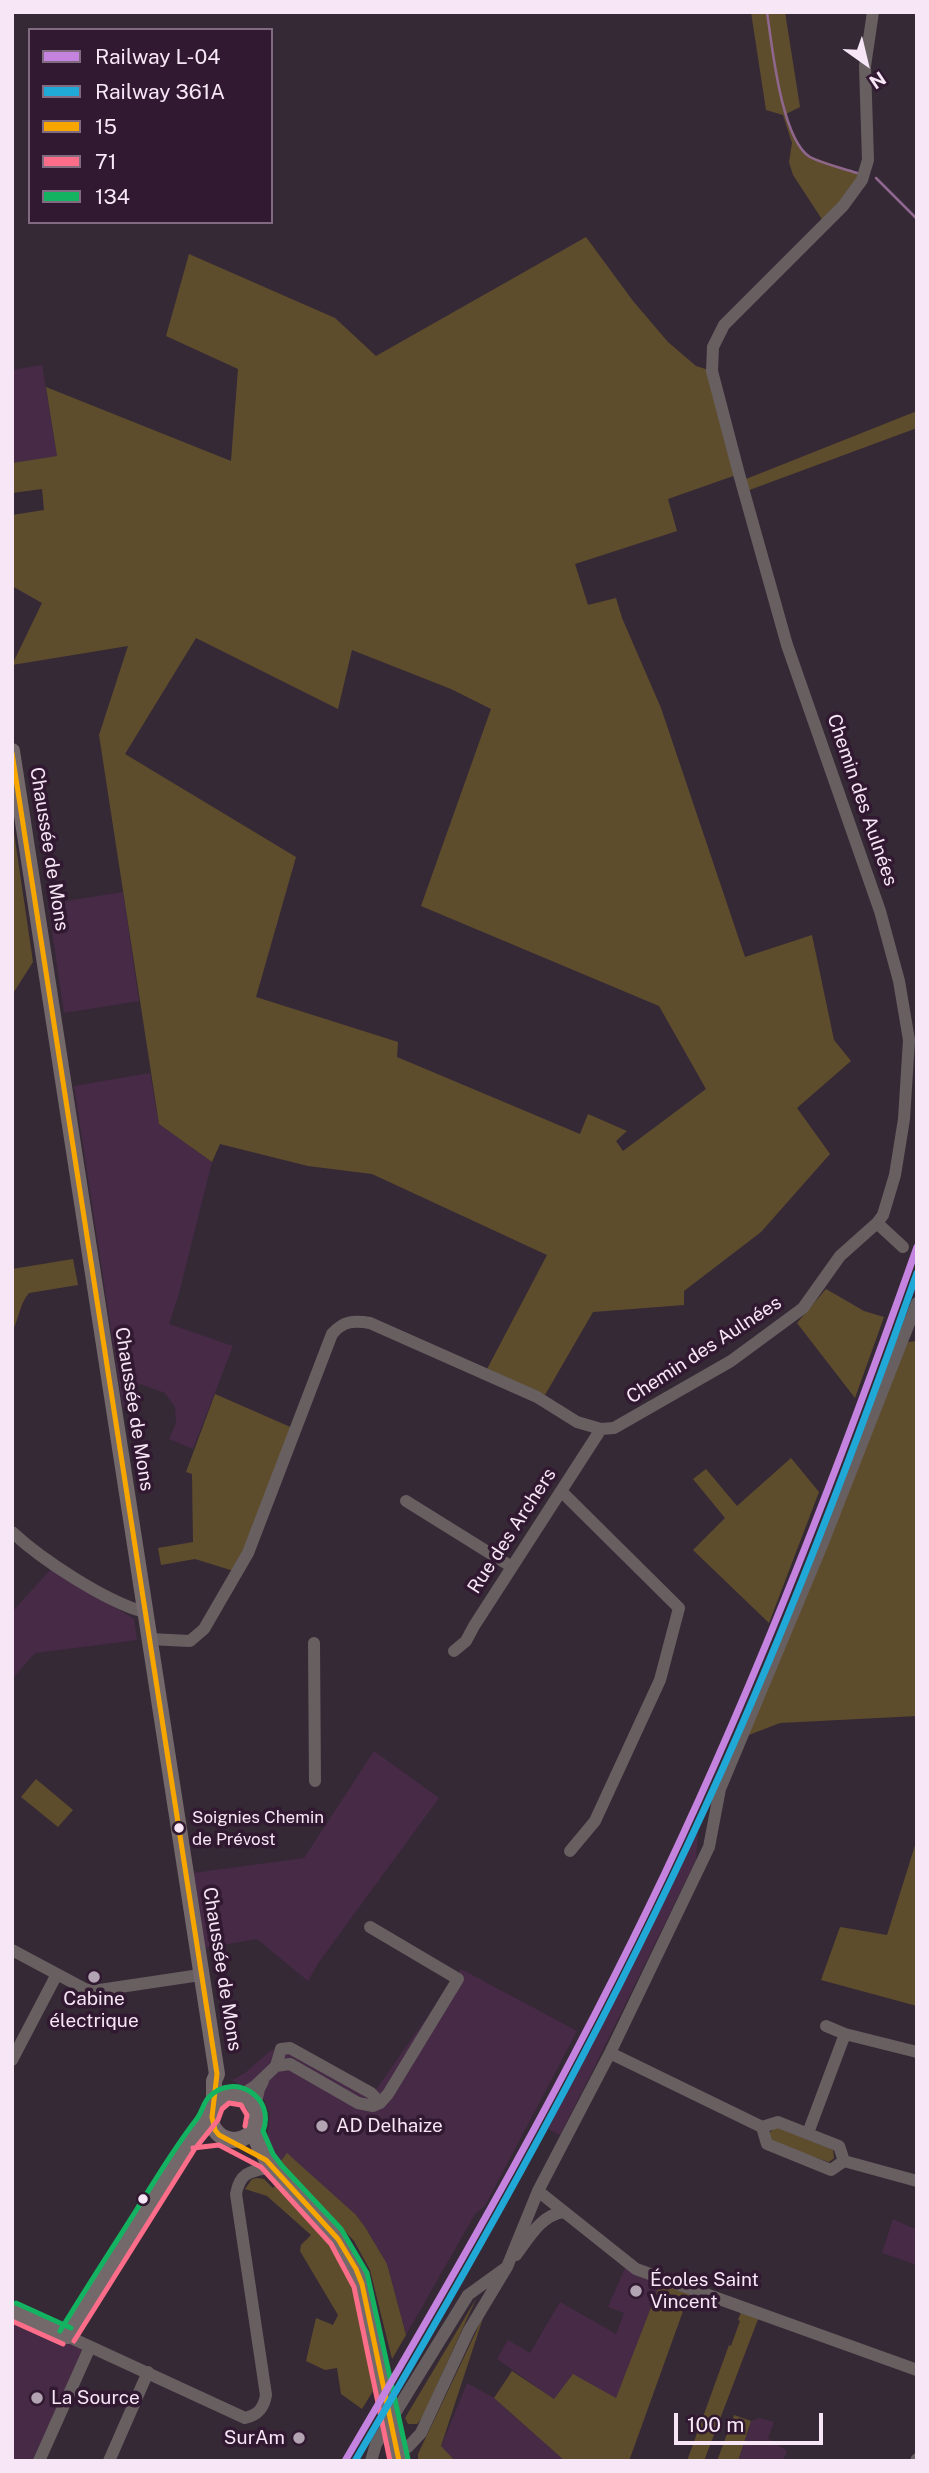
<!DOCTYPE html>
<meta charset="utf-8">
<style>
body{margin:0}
#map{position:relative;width:929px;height:2473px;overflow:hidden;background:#362936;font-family:"Public Sans",sans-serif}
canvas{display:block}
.frame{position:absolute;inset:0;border:14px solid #f7e6f6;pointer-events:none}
.legend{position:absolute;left:28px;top:28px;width:245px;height:196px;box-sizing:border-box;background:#311931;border:2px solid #806b80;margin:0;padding:9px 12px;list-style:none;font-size:21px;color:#f7e6f6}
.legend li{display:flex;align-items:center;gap:14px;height:35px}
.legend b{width:35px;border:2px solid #806b80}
.north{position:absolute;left:831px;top:28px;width:70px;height:70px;-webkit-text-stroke:5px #311931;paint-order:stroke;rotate:146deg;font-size:19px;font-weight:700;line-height:28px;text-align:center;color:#f7e6f6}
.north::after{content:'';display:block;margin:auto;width:24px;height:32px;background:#f7e6f6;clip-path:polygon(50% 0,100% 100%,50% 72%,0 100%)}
.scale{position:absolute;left:674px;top:2413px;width:149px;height:32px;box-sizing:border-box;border:4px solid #f7e6f6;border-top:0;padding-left:9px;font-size:21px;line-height:24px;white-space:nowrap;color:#f7e6f6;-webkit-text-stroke:5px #311931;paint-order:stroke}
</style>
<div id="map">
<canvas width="929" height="2473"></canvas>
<div class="frame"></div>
<ul class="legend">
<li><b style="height:9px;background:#c483df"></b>Railway L-04</li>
<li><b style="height:9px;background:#20a8d7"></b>Railway 361A</li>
<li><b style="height:9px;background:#f7a600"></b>15</li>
<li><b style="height:9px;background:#fb6d88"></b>71</li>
<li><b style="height:9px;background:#13b361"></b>134</li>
</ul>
<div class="north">N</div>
<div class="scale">100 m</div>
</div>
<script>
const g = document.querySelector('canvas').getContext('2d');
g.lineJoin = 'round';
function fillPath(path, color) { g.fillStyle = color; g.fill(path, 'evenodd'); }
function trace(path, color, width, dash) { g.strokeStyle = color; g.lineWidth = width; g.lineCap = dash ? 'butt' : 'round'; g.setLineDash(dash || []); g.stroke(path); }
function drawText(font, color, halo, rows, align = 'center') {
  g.font = font + ' "Public Sans",sans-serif'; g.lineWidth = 7; g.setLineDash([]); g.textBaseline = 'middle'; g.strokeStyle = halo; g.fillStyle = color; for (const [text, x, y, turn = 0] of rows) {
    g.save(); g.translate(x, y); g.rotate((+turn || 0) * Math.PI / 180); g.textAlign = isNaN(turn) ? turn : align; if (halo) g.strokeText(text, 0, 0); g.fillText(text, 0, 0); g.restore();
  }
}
fillPath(new Path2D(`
 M42,365L57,456L12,463V370Z
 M123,892L139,1001L64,1013L48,904Z
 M150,1073L159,1124L212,1162L179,1293L169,1324L233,1346L193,1449L169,1439L176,1423L175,1407L165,1393L140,1384L128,1407L123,1408L74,1086Z
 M52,1568L134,1619L137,1640L35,1653L12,1679V1612Z
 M374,1751L439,1798L319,1962L308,1981L257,1939L205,1948L193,1873L304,1858Z
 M699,1821L696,1860L594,2068L560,2135L546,2128L648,1931Z
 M461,1969L577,2031L485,2206L475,2214L406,2335L387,2265L365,2227L356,2215L286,2154L280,2162L267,2139L270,2114L261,2093L250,2085H240L232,2080L245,2073L270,2051L283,2046L375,2091Z
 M893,2219L917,2230V2265L882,2253Z
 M625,2268L660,2285L616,2399L555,2400L497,2359L508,2340L530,2353L560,2302L616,2334L624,2313L608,2307Z
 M12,2313L83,2348L81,2358L37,2461H12Z
 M467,2383L494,2398L565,2461H455L441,2447Z
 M760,2418L774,2422L768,2438L787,2451L783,2461H738L751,2421Z`), '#462a46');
fillPath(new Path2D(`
 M751,12H785L800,107L786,114L795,141L809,156L864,175L825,224L793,175L789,162L792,143L783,115L766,110Z
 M586,237L633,301L668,342L696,366L712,371L739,474L668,499L677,531L575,564L588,605L616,598L622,618L661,708L745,957L812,935L834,1040L851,1061L797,1108L830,1154L761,1232L684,1291V1305L593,1312L545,1395L486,1371L547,1255L372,1174L308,1166L220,1144L212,1162L159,1124L99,735L128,646L12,665L42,603L12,586V515L44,510L42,489L12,493V463L57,456L46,387L231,461L238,369L166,336L189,254L335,318L376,356ZM196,638L338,709L352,650L451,689L491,709L421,906L659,1006L706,1089L623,1151L616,1141L627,1131L588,1114L580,1134L397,1057L398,1042L256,997L296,857L125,754Z
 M917,411V428L744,492L741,481Z
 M12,819L33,962L12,995Z
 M73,1259L78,1285L29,1293C19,1305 19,1319 12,1332V1269Z
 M826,1289L864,1311L884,1317L855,1398L797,1323Z
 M917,1341V1716L780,1723L741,1738L908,1342Z
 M215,1394L295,1429L237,1572L195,1559L161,1565L158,1548L193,1542L192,1474L186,1472Z
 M791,1458L819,1492L769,1623L693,1550L725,1518L693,1479L706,1469L737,1506Z
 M36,1779L73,1810L58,1827L21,1797Z
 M917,1839V2006L821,1980L840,1927L887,1935Z
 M776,2127L833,2150L834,2158L829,2162L773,2143L769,2133Z
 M287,2153L356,2215L365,2227L387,2264L406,2335L392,2359L370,2270L354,2241L280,2162Z
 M257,2178L264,2179L273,2188L275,2186C298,2211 325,2235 342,2265C360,2296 366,2355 373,2391L362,2409L341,2394L337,2368L325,2370L306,2361L316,2318L333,2325L338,2315L300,2251L301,2245L311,2235L267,2196L245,2189L252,2179Z
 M662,2279L691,2289L629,2461H565L494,2398L512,2371L554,2399L573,2374L616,2398Z
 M476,2299L422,2418L417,2424H408L405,2418Z
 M743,2307L760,2314L704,2461H687L729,2345L731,2346L740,2321L738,2320Z
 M484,2315L441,2446L455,2461H418V2454Z
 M734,2415L751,2421L738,2461H717Z`), '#5e4d2c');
trace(new Path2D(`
 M767,12C772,45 781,139 810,157C823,164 842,168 857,173
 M876,178L917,219`), '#8f678e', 2.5);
trace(new Path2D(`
 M877,1223L903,1247
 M561,1491L679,1608L660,1680L595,1821L570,1851
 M406,1501L512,1567
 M12,1532C42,1560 105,1601 144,1612
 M149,1639L190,1641L204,1629L248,1553L332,1334C343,1321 354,1320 370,1323L537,1397L577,1422L601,1429L614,1428L731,1361L803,1308L840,1256L877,1223L883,1215L895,1175L904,1119L909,1040L899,981L880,911L787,645L739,474L712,371L713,347L724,325L843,206L862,180L868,160L865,66L873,12
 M314,1643L315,1781
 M454,1651L466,1641L474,1626L601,1429
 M12,1950L85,1989L93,1991L200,1975
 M826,2026L845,2034L917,2052
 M610,2053L762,2127L778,2122L839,2146L844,2161
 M12,2060L57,1974
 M276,2066L281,2049L290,2048L371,2093L380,2103
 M241,2095L255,2086L276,2066L290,2064L358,2103L373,2106L380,2103L388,2094L458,1979L370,1927
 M255,2107L259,2089L263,2081
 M762,2127L767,2144L831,2170L844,2161
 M808,2133L845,2034
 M844,2161L917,2181
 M538,2191L636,2269L917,2370
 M516,2255C529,2238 540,2216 563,2212
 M67,2336L245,2418C258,2415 264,2408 266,2395L236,2194C240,2171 252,2171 272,2167
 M398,2452L408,2447L421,2433L469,2330L507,2267L538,2191L610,2053L709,1847L720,1789L822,1545L917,1303
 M39,2461L90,2347
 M109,2461L148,2372
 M371,2461L376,2444L468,2295L504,2269
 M916,2461L917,2459`), '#675f60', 12);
trace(new Path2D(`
 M12,751L217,2074L214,2081V2104
 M211 2117a23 23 0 1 1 46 0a23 23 0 1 1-46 0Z
 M253,2130C264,2171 303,2198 329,2228C343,2245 354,2263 362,2284L399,2461
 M12,2311L67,2336L187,2145L211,2115`), '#73696b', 16);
trace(new Path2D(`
 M12,753L217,2074L212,2117L215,2130L219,2135L266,2160L338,2239L356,2269L362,2284L399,2461`), '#f7a600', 5);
trace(new Path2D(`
 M193,2148L219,2145L261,2167L331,2244L354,2287L390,2461
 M12,2321L63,2344
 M74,2341L194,2150L218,2120L222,2109L229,2103L241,2105L247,2115L245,2126`), '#fb6d88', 5);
trace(new Path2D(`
 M16,2303L71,2328
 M60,2331C85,2290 111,2250 137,2209C156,2179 174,2148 196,2120C202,2113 203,2103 209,2097C235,2071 276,2098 263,2131L273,2154L282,2166L341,2229L367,2273L408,2459`), '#13b361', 5);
trace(new Path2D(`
 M345,2461C458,2269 569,2075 665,1873C761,1670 842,1459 917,1247`), '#c483df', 7);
trace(new Path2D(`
 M355,2461C467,2271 576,2079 671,1880C766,1683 844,1479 917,1273`), '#20a8d7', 7);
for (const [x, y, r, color] of [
 [179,1828,6,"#f7e6f6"],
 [94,1977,7,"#b3a4b3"],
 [322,2126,7,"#b3a4b3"],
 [143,2199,6,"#f7e6f6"],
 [636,2291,7,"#b3a4b3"],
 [37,2398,7,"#b3a4b3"],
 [299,2438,7,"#b3a4b3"]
]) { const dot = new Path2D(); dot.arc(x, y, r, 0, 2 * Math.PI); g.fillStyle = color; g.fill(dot); trace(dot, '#311931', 2.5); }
drawText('17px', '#f7e6f6', '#311931', [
 ["Soignies Chemin",192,1818],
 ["de Prévost",192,1840]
], 'left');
drawText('19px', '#f7e6f6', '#311931', [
 ["Chemin des Aulnées",862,800,71],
 ["Chaussée de Mons",49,849,81],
 ["Chemin des Aulnées",704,1350,-33],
 ["Chaussée de Mons",134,1409,81],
 ["Rue des Archers",512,1531,-57],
 ["Chaussée de Mons",222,1969,81]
]);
drawText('19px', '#f7e6f6', '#311931', [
 ["Cabine",94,1999,"center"],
 ["électrique",94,2021,"center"],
 ["AD Delhaize",336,2126],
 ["Écoles Saint",650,2280],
 ["Vincent",650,2302],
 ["La Source",51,2398],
 ["SurAm",285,2438,"right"]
], 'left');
</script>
